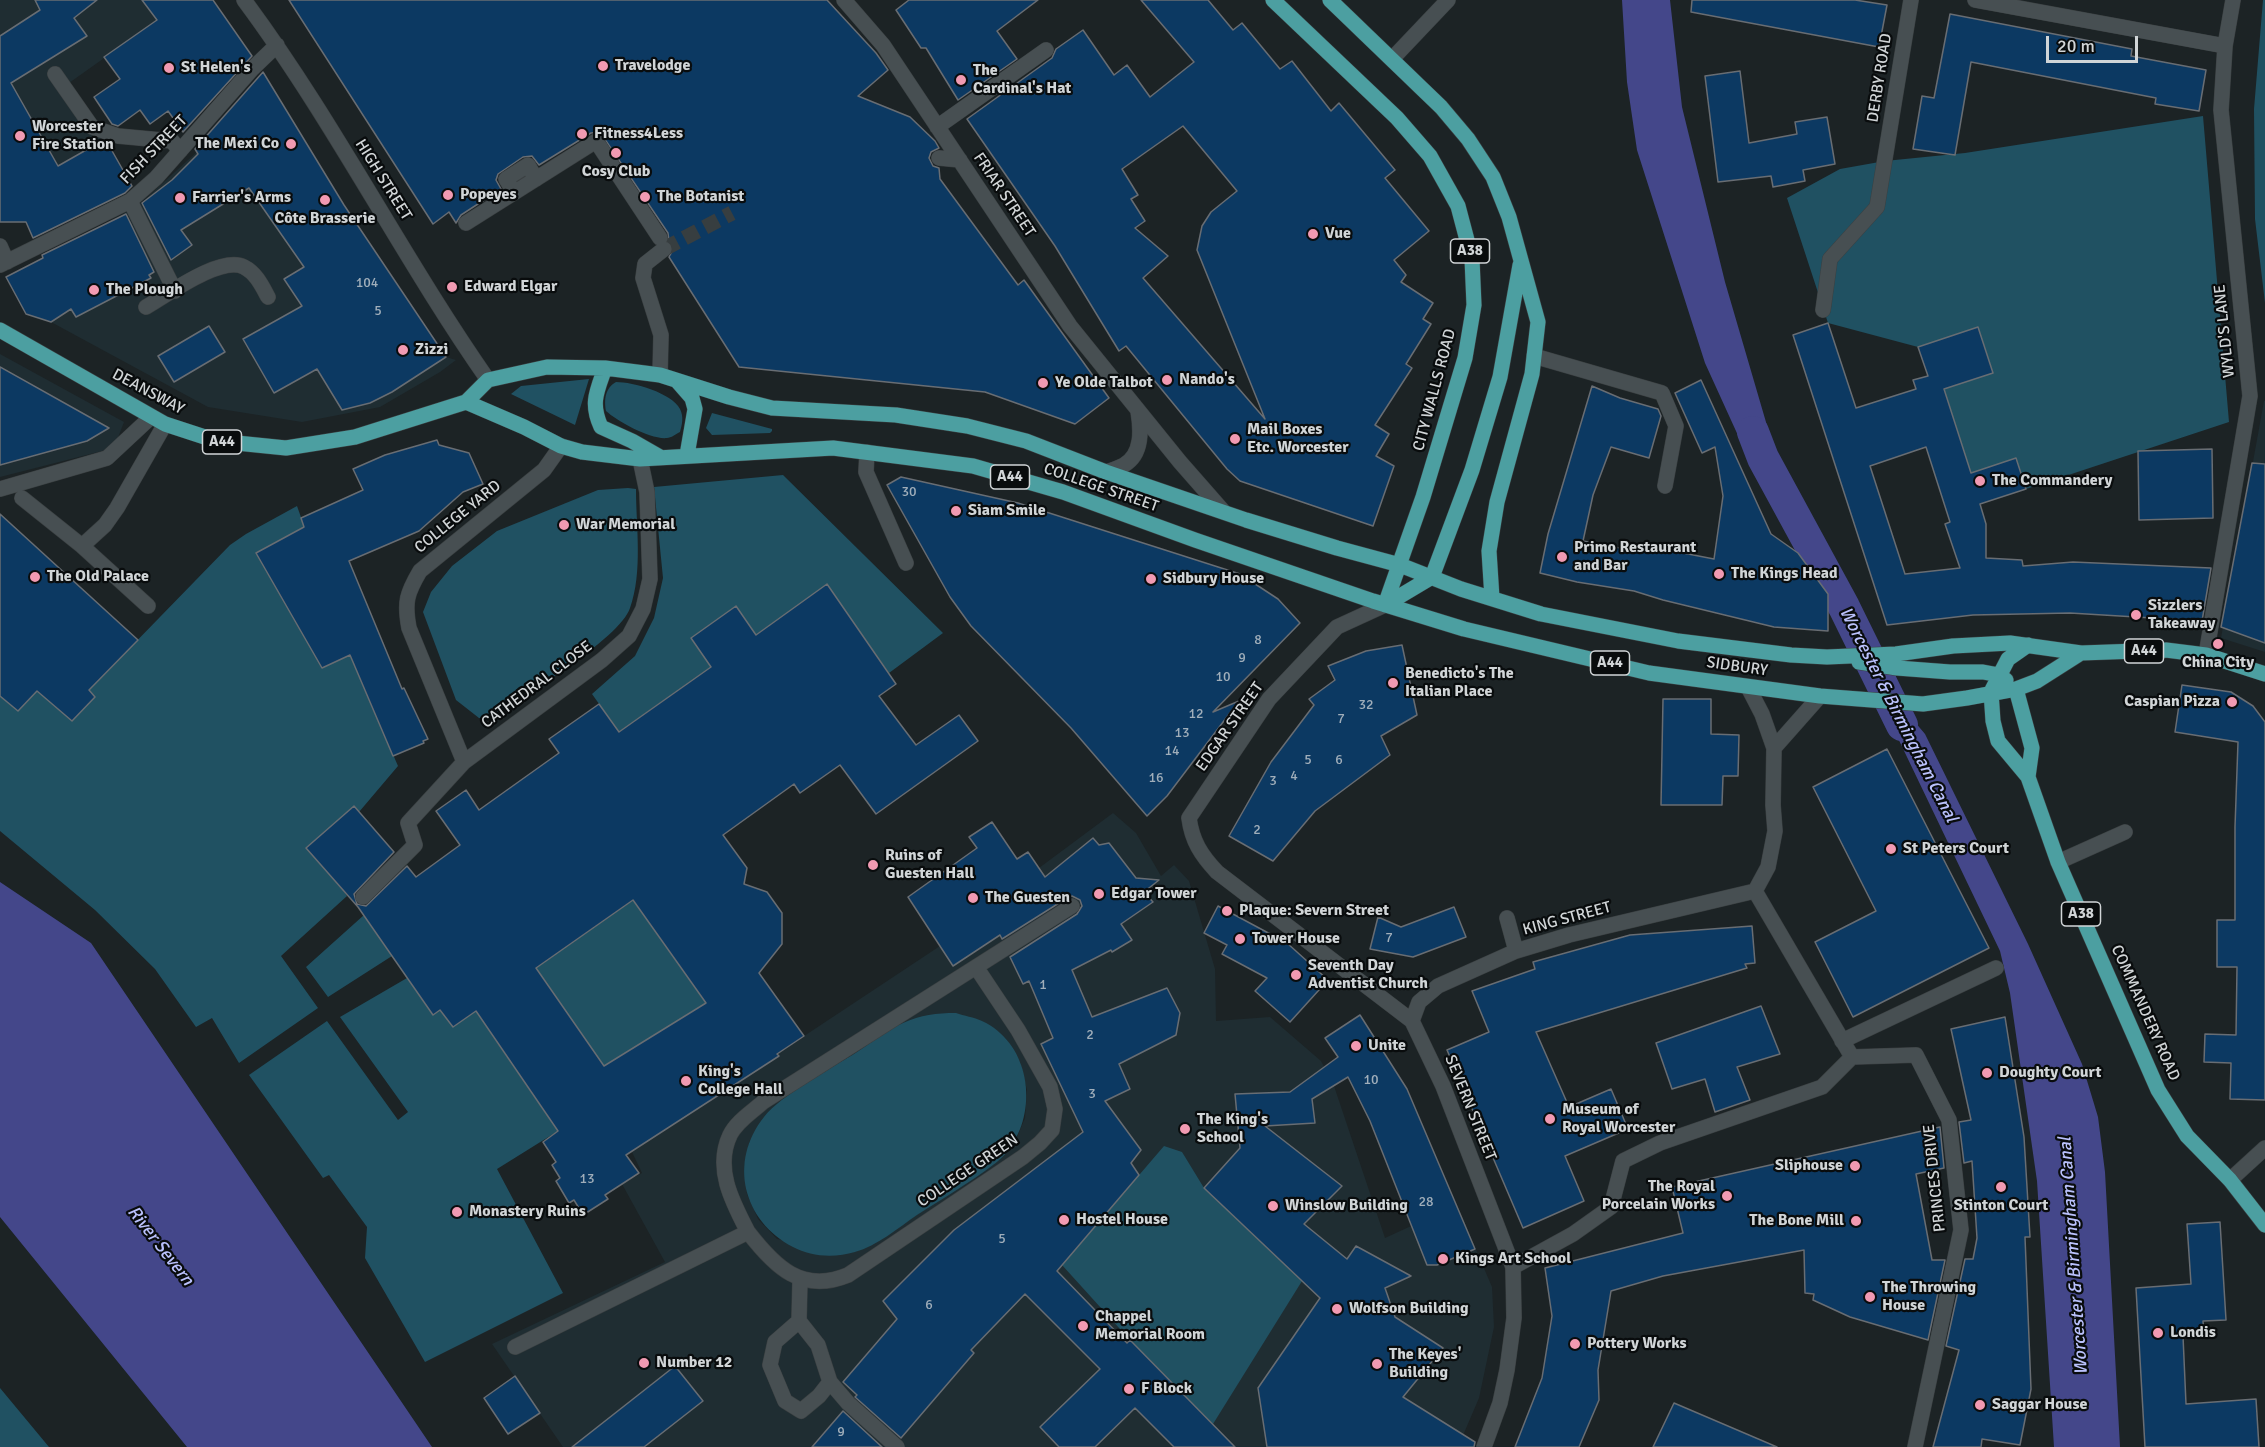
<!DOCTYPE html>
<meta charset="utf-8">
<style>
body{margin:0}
#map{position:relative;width:2265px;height:1447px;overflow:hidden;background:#1c2325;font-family:Signika,sans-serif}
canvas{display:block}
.scale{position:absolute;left:2046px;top:36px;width:92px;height:27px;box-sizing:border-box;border:3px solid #d1d5d7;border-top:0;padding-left:8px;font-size:18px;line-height:21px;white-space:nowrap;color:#d1d5d7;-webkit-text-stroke:4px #090c0d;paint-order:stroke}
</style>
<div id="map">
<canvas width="2265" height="1447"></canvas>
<div class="scale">20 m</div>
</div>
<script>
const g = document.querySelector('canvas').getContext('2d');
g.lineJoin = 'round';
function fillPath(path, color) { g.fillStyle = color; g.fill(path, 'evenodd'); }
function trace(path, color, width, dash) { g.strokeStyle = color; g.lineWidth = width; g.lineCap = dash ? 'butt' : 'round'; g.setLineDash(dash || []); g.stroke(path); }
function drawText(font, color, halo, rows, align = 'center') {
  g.font = font + ' Signika,sans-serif'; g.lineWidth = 4.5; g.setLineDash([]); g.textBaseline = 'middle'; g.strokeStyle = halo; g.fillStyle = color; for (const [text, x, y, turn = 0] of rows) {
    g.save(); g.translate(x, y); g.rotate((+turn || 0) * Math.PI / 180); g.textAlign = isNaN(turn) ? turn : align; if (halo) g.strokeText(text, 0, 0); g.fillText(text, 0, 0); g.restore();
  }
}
fillPath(new Path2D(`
 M0,0H186L69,83L130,183L84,212L0,65Z
 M264,73L344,205L446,357L456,360L440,372L380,407L302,422L208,407L51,322L26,314L6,277L95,232L142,202L210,140L237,102Z
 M0,354L124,422L114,448L0,477Z
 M2264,401H2265V652L2221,638Z
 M1113,813L1136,833L1161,876L1174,865L1189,881L1215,969L1216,1021L1270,1017L1321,1061L1334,1086L1385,1238L1457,1205L1492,1287L1494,1327L1479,1398L1458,1447H563L492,1344L665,1262L622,1184L642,1173L632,1152L778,1057L777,1054L940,946L954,966L1026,918L1047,880L1039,868ZM982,1021L1005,1038L1020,1062L1027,1090L1025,1118L1014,1144L994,1164L880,1239L855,1252L777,1239L758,1219L747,1194L744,1167L750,1140Z`), '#1f2d32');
fillPath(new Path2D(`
 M2263,0H2265V303L2255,219L2254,109Z
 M2203,116L2229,422L2026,489L1971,473L1944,389L1918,347L1828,323L1787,198L1840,169L1885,161L1965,153Z
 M589,379L575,425L511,394L521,386Z
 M616,382C633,382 672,393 680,409C684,417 682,425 680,432C676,434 671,438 667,438C651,440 617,421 606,411C604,400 605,388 616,382Z
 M712,413L772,429V431L770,433L712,435L706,428Z
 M783,475L943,633L889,673L827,585L756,635L736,606L711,667L619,732L592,694L635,656L654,618L663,578L654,487Z
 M628,488L636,489C636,527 643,572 630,608C620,639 520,698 490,718H479L456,700L423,612L431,592L452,566L497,531L598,490Z
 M297,506L350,655L398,766L359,812L354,807L343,890L347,896L281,956L318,1008L239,1063L212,1018L196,1027L155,969L95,910L0,831V696L18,711L37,691L89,690L230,545L246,534Z
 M633,900L706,1003L604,1066L536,968Z
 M364,915L392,956L328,997L306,967Z
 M407,978L440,1010L453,1027L511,985L492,1035L558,1131L497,1169L563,1293L425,1362L365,1258L367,1227L329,1175L323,1178L249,1075L327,1021L398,1120L408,1112L340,1017Z
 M956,1013C964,1016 974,1017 982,1021C1027,1042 1038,1101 1014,1142C1010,1150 1000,1160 993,1165C969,1183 942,1199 917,1215C898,1228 877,1246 855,1252C835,1258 811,1257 793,1247C743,1221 728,1162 764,1117C781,1095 832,1068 857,1052C872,1042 887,1030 903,1023C921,1015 936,1013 956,1013Z
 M1164,1146L1182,1152L1204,1188L1302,1281L1213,1424L1130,1340L1062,1265Z
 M0,1388L49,1447H0Z`), '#205162');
fillPath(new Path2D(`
 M1622,0H1670L1682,107L1725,282L1780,470L1756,475L1705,363L1637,150L1627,82Z
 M1882,683L1925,734L2028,944L2082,1064L2098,1117L2105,1172L2120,1447H2054L2037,1181L2010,993L2000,951L1895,732Z
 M0,882L91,943L432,1447H187L0,1217Z`), '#44478a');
trace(new Path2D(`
 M1753,432L1763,458L1844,607L1902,725`), '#44478a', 32);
const building = new Path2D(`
 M35,0H97L74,18L87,36L11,83L58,166L102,141L107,142L132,186L125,193L33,238L26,222H0V36L40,10Z
 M142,0H213L252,56L183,132L168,111L150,124L140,110L118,126L112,124L94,97L120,79L104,57L157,20Z
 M289,0H827L876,53L888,70L858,96L910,117L935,141L939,148L931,152L929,158L933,166L939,168L940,179L1018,285L1024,280L1109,398L1075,424L985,392L739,367L669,257L674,248L669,241L668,233L600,132L591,133L539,165L532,156L523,157L498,174L496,180L501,189L461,215L456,223L449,212L433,224Z
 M909,0H1038L997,31L1017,59L958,100L926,48H921L896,10Z
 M1141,0H1208L1233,30L1242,23L1280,69L1292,61L1331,111L1339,103L1395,170L1385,178L1429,231L1394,260L1406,275L1401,282L1433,303L1423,319L1431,324L1406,364L1412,368L1375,425L1389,434L1376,456L1394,466L1373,526L1240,481L1227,469L1126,346L1119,351L1055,246L967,119L1052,58L1056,49L1083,30L1114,75L1127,65L1150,97L1194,62ZM1183,126L1237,191L1211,212L1202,226L1197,250L1265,419L1143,278L1168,256L1135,228L1145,221L1131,199L1138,195L1122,169Z
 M1692,0H1855L1887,5L1879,47L1691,12Z
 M1950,14L2132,49L2131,56L2206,70L2199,111L2155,104L2156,98L1971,62L1955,155L1913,149L1922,96L1934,98Z
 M1740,71L1749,143L1797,134L1795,122L1827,117L1835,164L1803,170L1805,181L1773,187L1771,176L1718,182L1705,76Z
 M263,72L344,205L446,357L392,392L370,403L342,410L317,369L274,393L243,339L302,306L284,279L304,267L249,188L181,230L192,245L171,260L142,203L172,180L198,154L195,149Z
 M126,214L154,272L149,275L151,278L76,317L71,309L51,322L26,314L6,277L43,258L42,255Z
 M1828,323L1856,408L1916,389L1913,380L1928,376L1918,347L1978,327L1993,373L1944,389L1971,473L2016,458L2026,489L1980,504L1986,524V558L2022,560L2023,566L2073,562L2211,568L2202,621L2070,613L1973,615L1887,625L1793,335ZM1926,447L1950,522L1945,524L1960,568L1905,574L1870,466Z
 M209,326L225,352L174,382L158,356Z
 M0,367L109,428L87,441L0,465Z
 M1701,380L1771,534L1798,553L1828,594V631L1774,627L1663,600L1634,591L1577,582L1540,573L1548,534L1592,386L1620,398L1658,409L1661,416L1649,458L1611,447L1593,495L1583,541L1641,552L1642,545L1714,559L1723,496L1715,447L1702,453L1675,393Z
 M437,440L439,445L469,453L483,484L463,492L419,531L349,561L402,689L404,688L428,739L423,741L424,743L393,756L350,655L322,668L256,553L304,527L301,518L363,490L353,469L385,455Z
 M2212,449L2213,518L2139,520L2138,451Z
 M2252,463L2265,464V643L2221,627Z
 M901,477L1018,503L1240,574L1278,599L1300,623L1213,712L1239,701L1167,796L1147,816L1071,728L971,626L950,597L887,485Z
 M0,514L138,640L89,690L95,697L72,721L37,691L18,711L0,696Z
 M827,584L896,684L879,696L916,745L959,715L978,741L876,814L840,765L800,793L794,784L723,835L747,868L744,884L767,892L782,913V944L759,973L804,1036L777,1054L779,1056L626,1155L639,1173L605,1195L608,1199L583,1215L574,1200L569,1203L556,1181L560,1178L552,1165L556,1162L543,1142L558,1131L476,1011L453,1027L440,1010L433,1015L358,907L306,848L354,806L394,852L354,894L357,904L366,906L407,866L416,877L460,845L436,811L466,790L479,810L559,753L549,739L599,704L619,732L711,667L691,638L736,606L756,635ZM633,900L706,1003L604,1066L536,968Z
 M1402,645L1417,715L1381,736L1390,755L1315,811L1273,861L1229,836L1271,762L1314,705L1309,699L1335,680L1328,666L1366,651Z
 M2182,685L2231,692L2253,706L2265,722V1100L2230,1099L2231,1063L2204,1062L2205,1034L2236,1035L2237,967H2217V920H2235V827L2238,742L2175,732Z
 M1663,699H1711V734L1739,735L1738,776H1723L1722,805H1661Z
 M1887,749L1989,948L1853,1017L1815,942L1876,911L1813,787Z
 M992,822L1017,859L1028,852L1045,877L1093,838L1099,845L1109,843L1136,878L1159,880L1144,892L1153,902L1121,924L1132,940L1112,952L1111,950L1072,970L1092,1017L1167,988L1180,1013L1176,1035L1119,1064L1130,1089L1105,1101L1141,1150L1131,1163L1139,1175L1057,1271L1127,1343L1130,1340L1235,1447H1174L1135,1408L1095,1447H1059L1040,1427L1100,1369L1025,1294L971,1350L974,1353L901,1438L855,1397L857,1395L843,1382L897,1319L883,1301L954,1230L1083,1132L1041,1044L1053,1038L1029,981L1023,984L1010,957L1077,914L1082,906L1080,900L1072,896L1067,898L1002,939L1000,935L953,966L908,897L977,848L969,837Z
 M1218,906L1287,943L1328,980L1290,1022L1255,991L1267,978L1222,954L1227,945L1204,933Z
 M1454,907L1466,937L1413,957L1370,949L1378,917L1401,927Z
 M1752,926L1755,963L1745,964L1747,968L1536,1032L1569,1107L1611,1089L1628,1129L1565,1156L1584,1201L1523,1228L1447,1050L1489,1032L1472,991L1535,969L1533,962L1630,935Z
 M1761,1006L1780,1054L1737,1067L1750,1100L1715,1112L1705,1079L1672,1089L1656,1043Z
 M1360,1015L1407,1089L1475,1249L1437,1265H1427L1370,1121L1348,1077L1312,1099L1315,1123L1265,1126L1342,1186L1304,1224L1347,1259L1356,1246L1411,1276L1385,1288L1395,1317L1443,1348L1403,1397L1475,1442L1474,1447H1267L1258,1388L1320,1298L1204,1188L1240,1148L1235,1094L1290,1092L1338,1057L1325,1038Z
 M2005,1017L2024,1137L2030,1237H2025L2031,1389L2020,1445L1982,1439L1981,1447H1933L1959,1350L1946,1346L1965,1259H1973L1977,1238L1972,1161L1964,1163L1959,1122L1971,1120L1951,1029Z
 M1940,1127L1944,1168L1916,1174L1932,1260H1945L1928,1340L1850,1317L1813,1300L1814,1294L1805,1293L1804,1250L1663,1276L1611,1291L1598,1370L1599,1400L1579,1447H1515L1542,1378L1552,1316L1545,1268L1683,1233L1672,1187Z
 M2220,1222L2226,1320L2203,1321L2204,1335L2183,1336L2186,1404L2256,1399L2259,1447H2145L2136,1288L2191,1284L2187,1224Z
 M675,1366L703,1401L644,1447H572Z
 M515,1376L540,1413L508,1434L484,1398Z
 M1674,1403L1777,1447H1653Z
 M843,1411L882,1447H812Z`);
fillPath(building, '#0c3962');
trace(building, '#686d73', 1.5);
trace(new Path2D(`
 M664,249L732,213`), '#373e40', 15, [15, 8]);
const minor = new Path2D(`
 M244,0C334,121 402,257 488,380
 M844,0L883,45L1070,326L1180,462L1223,511
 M1975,0L2225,46
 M1392,59L1448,0
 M55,74L92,127L118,136L172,141L180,151
 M937,127L1046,50
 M939,158L960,160
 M514,192L506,179L528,165L536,179
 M130,201L175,291
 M466,223L596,141L660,238
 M0,246L7,262
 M0,265L130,201L156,178L252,69L277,45
 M146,307C167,295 221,255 244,267C256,273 262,286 268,297
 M1823,310L1830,259L1877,207L1911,0
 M1534,356L1662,393L1676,426L1665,486
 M660,375L661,335L643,278L645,264L664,249
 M867,452L866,472L906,563
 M1106,472C1112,470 1119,468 1124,465C1143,454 1141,429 1138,411
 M0,489L107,458L151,417
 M22,498L82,546L105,525L117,508L165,424
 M82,546L148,606
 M1385,605L1337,627L1269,699L1189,818C1192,841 1201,855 1217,872L1412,1021L1443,1086L1513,1267L1514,1318L1507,1370L1500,1403L1484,1447
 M2206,655L2250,396L2221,110L2225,46L2233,0
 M1748,687L1762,714L1774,748L1773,805L1775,831L1768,867L1755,891
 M1774,748L1820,696
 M464,762L409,628C404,602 407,593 420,571L544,470L561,446
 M2058,862L2125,832
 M1755,891L1852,1057L1916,1055L1949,1120L1961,1230L1915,1447
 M363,897L415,845L408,823L464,762L602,660L629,636L643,609L650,579L647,492L640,459
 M1507,918L1516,951
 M1412,1021L1419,1002L1438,986L1516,951L1569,935L1755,891
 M1842,1041L1996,968
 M2230,1180L2265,1148
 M748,1232C775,1267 802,1294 848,1275L1023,1157L1040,1143L1052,1130L1055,1109L1050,1087L1018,1030L976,967
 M1513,1267L1573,1234L1611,1207L1623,1161L1660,1143L1822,1087L1852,1057
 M800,1280L799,1321L818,1345L830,1382L848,1403L897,1447
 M799,1321L775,1342L770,1365L785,1401L801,1411L819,1396L830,1382
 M515,1347L748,1232C733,1203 714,1169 730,1135C737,1121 752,1112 763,1102L1072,906`);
const major = new Path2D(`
 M1273,0L1397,118L1430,156L1458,206L1472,259L1474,305L1465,358L1423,497L1385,605
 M1330,0L1441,107L1468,139L1493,177L1509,217L1538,322L1532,374L1497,502L1489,551L1492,598
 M0,330L165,424L217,441L286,448L355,437L466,402L488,380L547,367L605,368L660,375L729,397L772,408L896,415L967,426L1026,441L1106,472L1246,520L1337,548L1400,565L1461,589L1541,614L1678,641L1791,655L1827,657L1896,654L1953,646L2010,643L2081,653L2166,650L2206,655L2265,674
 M605,368C597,391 590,403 601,427L632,441L660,457
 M678,382L692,398L695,409L687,455
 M466,402L524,427L561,446L582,452L640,459L833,448L973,466L1063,492L1195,540L1373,601L1464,629L1649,673L1820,696L1923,704L1967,698L2016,689L2037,681L2081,653
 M1432,577L1472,470L1500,377L1520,265
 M1385,605L1432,577
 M2028,645L2008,659L1991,692L1993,721L1998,741L2028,777L2058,862L2158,1090L2187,1136L2230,1180L2265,1225
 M1859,662L1897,668L1950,672H1983L1999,675L2006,680
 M2016,689L2032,748L2028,777`);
trace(minor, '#3b4042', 16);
trace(major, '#3b4042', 16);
trace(minor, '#474f52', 15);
trace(major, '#4c9fa1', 15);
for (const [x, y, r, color] of [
 [603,66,6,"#f19ab2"],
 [169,68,6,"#f19ab2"],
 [961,80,6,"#f19ab2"],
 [582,134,6,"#f19ab2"],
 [20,136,6,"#f19ab2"],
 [291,144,6,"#f19ab2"],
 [616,153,6,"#f19ab2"],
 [448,195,6,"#f19ab2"],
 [645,197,6,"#f19ab2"],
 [180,198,6,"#f19ab2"],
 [325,200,6,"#f19ab2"],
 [1313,234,6,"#f19ab2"],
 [452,287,6,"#f19ab2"],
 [94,290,6,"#f19ab2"],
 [403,350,6,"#f19ab2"],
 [1167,380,6,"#f19ab2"],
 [1043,383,6,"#f19ab2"],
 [1235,439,6,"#f19ab2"],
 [1980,481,6,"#f19ab2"],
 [956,511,6,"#f19ab2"],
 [564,525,6,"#f19ab2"],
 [1562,557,6,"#f19ab2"],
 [1719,574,6,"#f19ab2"],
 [35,577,6,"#f19ab2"],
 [1151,579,6,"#f19ab2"],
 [2136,615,6,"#f19ab2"],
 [2218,644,6,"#f19ab2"],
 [1393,683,6,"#f19ab2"],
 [2232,702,6,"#f19ab2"],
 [1891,849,6,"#f19ab2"],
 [873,865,6,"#f19ab2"],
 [1099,894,6,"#f19ab2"],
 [973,898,6,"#f19ab2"],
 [1227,911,6,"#f19ab2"],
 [1240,939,6,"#f19ab2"],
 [1296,975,6,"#f19ab2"],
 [1356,1046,6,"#f19ab2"],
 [1987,1073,6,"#f19ab2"],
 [686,1081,6,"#f19ab2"],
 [1550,1119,6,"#f19ab2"],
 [1185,1129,6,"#f19ab2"],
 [1855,1166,6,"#f19ab2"],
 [2001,1187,6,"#f19ab2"],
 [1727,1196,6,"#f19ab2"],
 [1273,1206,6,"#f19ab2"],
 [457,1212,6,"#f19ab2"],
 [1064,1220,6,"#f19ab2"],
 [1856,1221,6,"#f19ab2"],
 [1443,1259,6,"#f19ab2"],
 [1870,1297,6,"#f19ab2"],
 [1337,1309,6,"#f19ab2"],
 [1083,1326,6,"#f19ab2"],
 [2158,1333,6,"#f19ab2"],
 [1575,1344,6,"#f19ab2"],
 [644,1363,6,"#f19ab2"],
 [1377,1364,6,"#f19ab2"],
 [1129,1389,6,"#f19ab2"],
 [1980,1405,6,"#f19ab2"]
]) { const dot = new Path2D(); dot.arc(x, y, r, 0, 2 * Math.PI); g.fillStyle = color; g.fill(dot); trace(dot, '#090c0d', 2); }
drawText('14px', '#a0aeba', null, [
 ["104",367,283],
 ["5",378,311],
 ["30",909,492],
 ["8",1258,640],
 ["9",1242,658],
 ["10",1223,677],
 ["32",1366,705],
 ["12",1196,714],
 ["7",1341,719],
 ["13",1182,733],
 ["14",1172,751],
 ["5",1308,760],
 ["6",1339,760],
 ["4",1294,776],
 ["16",1156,778],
 ["3",1273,781],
 ["2",1257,830],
 ["7",1389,938],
 ["1",1043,985],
 ["2",1090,1035],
 ["10",1371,1080],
 ["3",1092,1094],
 ["13",587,1179],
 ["28",1426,1202],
 ["5",1002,1239],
 ["6",929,1305],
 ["9",841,1432]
]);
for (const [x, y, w] of [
 [1470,251,39],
 [222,442,39],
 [1010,477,39],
 [2144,651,39],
 [1610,663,39],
 [2081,914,39]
]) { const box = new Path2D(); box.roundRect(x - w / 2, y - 12, w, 24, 4.5); g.fillStyle = '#090c0d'; g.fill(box); trace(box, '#d1d5d7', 1.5); }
drawText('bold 15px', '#d1d5d7', null, [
 ["A38",1470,251],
 ["A44",222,442],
 ["A44",1010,477],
 ["A44",2144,651],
 ["A44",1610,663],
 ["A38",2081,914]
]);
drawText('bold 16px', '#d1d5d7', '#090c0d', [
 ["Travelodge",615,66],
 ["St Helen's",181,68],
 ["The",973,71],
 ["Cardinal's Hat",973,89],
 ["Worcester",32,127],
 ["Fire Station",32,145],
 ["Fitness4Less",594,134],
 ["The Mexi Co",279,144,"right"],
 ["Cosy Club",616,172,"center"],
 ["Popeyes",460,195],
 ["The Botanist",657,197],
 ["Farrier's Arms",192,198],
 ["Côte Brasserie",325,219,"center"],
 ["Vue",1325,234],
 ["Edward Elgar",464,287],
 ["The Plough",106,290],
 ["Zizzi",415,350],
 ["Nando's",1179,380],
 ["Ye Olde Talbot",1055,383],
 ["Mail Boxes",1247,430],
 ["Etc. Worcester",1247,448],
 ["The Commandery",1992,481],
 ["Siam Smile",968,511],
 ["War Memorial",576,525],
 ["Primo Restaurant",1574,548],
 ["and Bar",1574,566],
 ["The Kings Head",1731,574],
 ["The Old Palace",47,577],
 ["Sidbury House",1163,579],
 ["Sizzlers",2148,606],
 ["Takeaway",2148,624],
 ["China City",2218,663,"center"],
 ["Benedicto's The",1405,674],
 ["Italian Place",1405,692],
 ["Caspian Pizza",2220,702,"right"],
 ["St Peters Court",1903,849],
 ["Ruins of",885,856],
 ["Guesten Hall",885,874],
 ["Edgar Tower",1111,894],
 ["The Guesten",985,898],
 ["Plaque: Severn Street",1239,911],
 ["Tower House",1252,939],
 ["Seventh Day",1308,966],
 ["Adventist Church",1308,984],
 ["Unite",1368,1046],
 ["King's",698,1072],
 ["College Hall",698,1090],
 ["Doughty Court",1999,1073],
 ["Museum of",1562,1110],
 ["Royal Worcester",1562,1128],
 ["The King's",1197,1120],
 ["School",1197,1138],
 ["Sliphouse",1843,1166,"right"],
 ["The Royal",1715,1187,"right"],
 ["Porcelain Works",1715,1205,"right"],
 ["Winslow Building",1285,1206],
 ["Stinton Court",2001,1206,"center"],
 ["Monastery Ruins",469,1212],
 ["Hostel House",1076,1220],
 ["The Bone Mill",1844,1221,"right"],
 ["Kings Art School",1455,1259],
 ["The Throwing",1882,1288],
 ["House",1882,1306],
 ["Wolfson Building",1349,1309],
 ["Chappel",1095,1317],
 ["Memorial Room",1095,1335],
 ["Londis",2170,1333],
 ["Pottery Works",1587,1344],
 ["The Keyes'",1389,1355],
 ["Building",1389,1373],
 ["Number 12",656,1363],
 ["F Block",1141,1389],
 ["Saggar House",1992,1405]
], 'left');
drawText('16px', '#d1d5d7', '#090c0d', [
 ["DERBY ROAD",1880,78,-81],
 ["FISH STREET",154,150,-46],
 ["HIGH STREET",383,180,58],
 ["FRIAR STREET",1004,195,56],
 ["WYLD'S LANE",2225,331,-96],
 ["CITY WALLS ROAD",1435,390,-75],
 ["DEANSWAY",148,392,28],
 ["COLLEGE STREET",1101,488,19],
 ["COLLEGE YARD",458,517,-39],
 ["SIDBURY",1737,667,8],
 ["CATHEDRAL CLOSE",537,685,-37],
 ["EDGAR STREET",1230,727,-55],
 ["KING STREET",1567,919,-15],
 ["COMMANDERY ROAD",2145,1013,66],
 ["SEVERN STREET",1470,1108,68],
 ["COLLEGE GREEN",968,1171,-34],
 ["PRINCES DRIVE",1935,1178,-96]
]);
drawText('italic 18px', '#bac1fc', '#090c0d', [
 ["Worcester & Birmingham Canal",1898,715,63],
 ["River Severn",160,1246,52],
 ["Worcester & Birmingham Canal",2074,1256,-94]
]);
</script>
